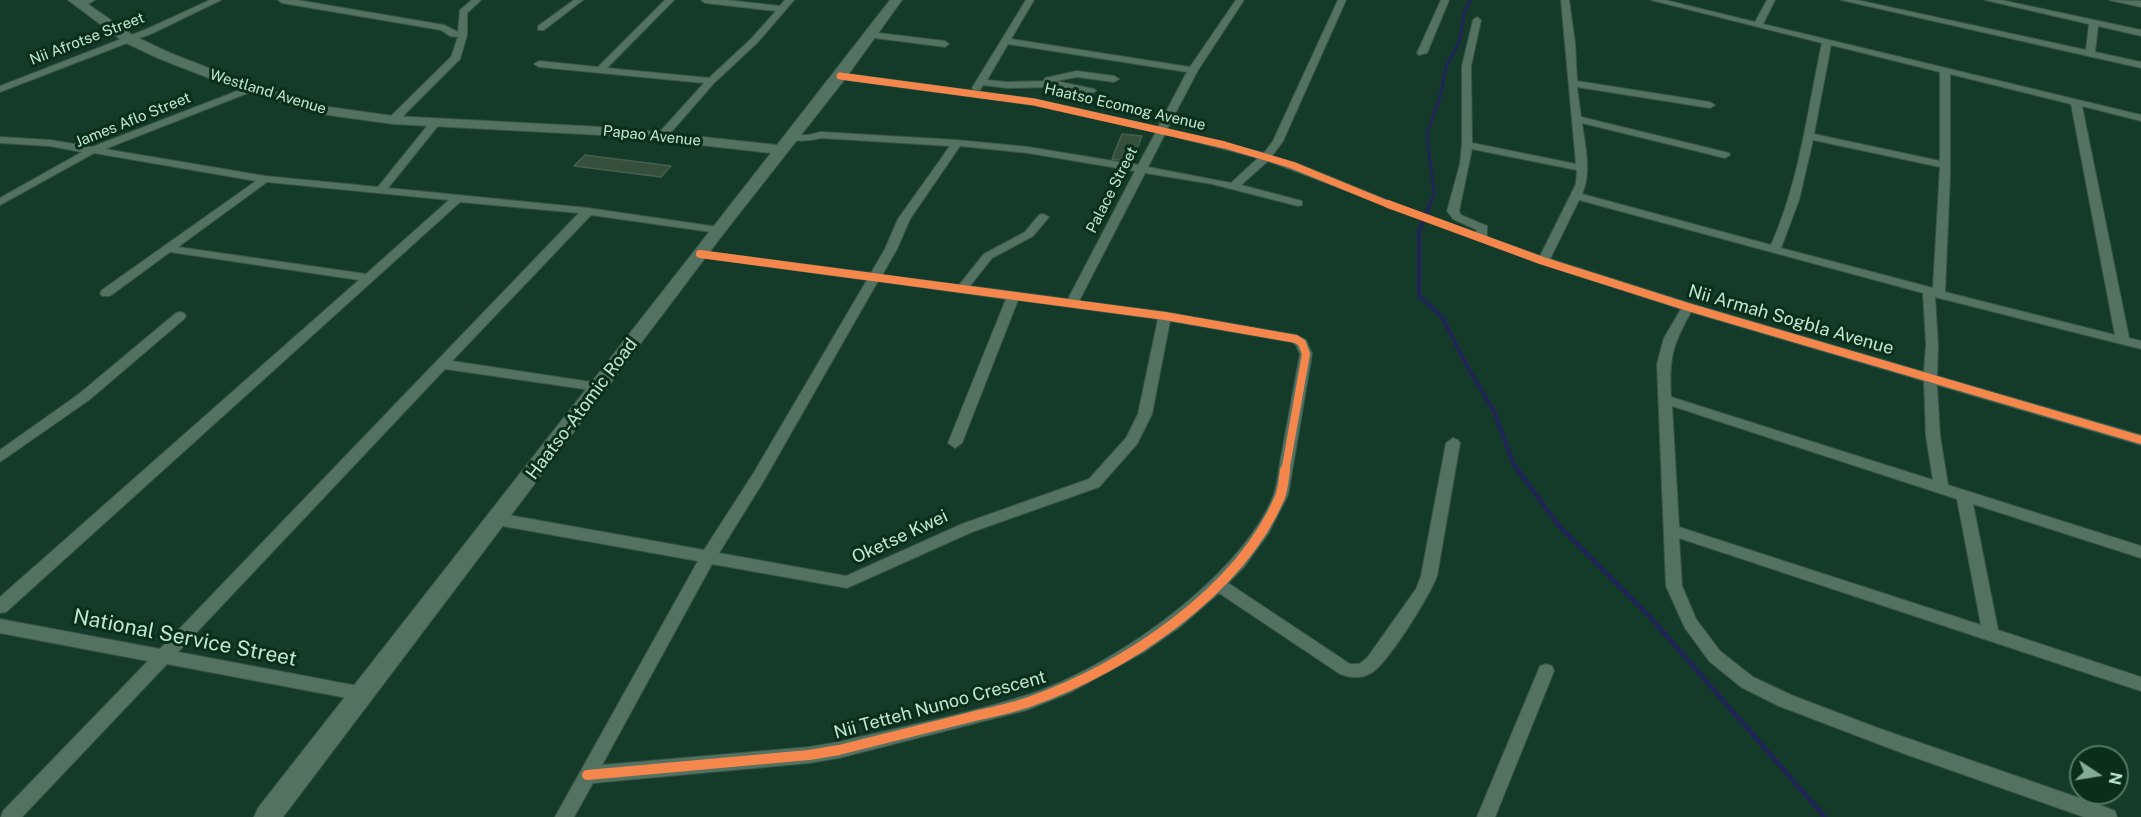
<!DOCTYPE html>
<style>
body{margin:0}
#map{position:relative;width:2141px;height:817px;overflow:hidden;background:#143b2a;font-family:"Public Sans",sans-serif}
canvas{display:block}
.north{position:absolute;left:2069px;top:745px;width:60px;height:60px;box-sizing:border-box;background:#0a2e1b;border:2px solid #537863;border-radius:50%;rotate:102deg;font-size:16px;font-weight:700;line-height:24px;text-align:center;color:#c0e8ce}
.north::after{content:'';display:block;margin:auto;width:21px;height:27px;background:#84ab95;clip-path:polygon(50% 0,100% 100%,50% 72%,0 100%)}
</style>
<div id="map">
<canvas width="2141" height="817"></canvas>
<div class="north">N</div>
</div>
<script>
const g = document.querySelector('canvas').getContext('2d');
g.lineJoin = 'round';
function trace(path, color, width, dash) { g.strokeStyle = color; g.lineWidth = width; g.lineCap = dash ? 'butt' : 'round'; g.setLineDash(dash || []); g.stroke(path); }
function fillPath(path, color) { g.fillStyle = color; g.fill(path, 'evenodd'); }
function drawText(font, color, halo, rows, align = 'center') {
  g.font = font + ' "Public Sans",sans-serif'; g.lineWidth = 6; g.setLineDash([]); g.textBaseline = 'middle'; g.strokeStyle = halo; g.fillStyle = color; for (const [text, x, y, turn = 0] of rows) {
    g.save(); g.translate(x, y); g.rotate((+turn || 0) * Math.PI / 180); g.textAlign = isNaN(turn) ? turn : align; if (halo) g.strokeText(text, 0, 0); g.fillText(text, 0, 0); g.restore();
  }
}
trace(new Path2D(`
 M1429,206L1434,194L1427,134L1440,97L1446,67L1460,40L1464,13L1471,0`), '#202556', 3);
trace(new Path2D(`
 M1430,204L1419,232V296L1442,317L1468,368L1494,411L1513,463L1519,472`), '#202556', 4);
trace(new Path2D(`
 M1518,470L1559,526L1651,618L1825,817`), '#202556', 4.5);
const building = new Path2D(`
 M1122,134L1142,136L1132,162L1112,159Z
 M585,155L671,166L661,177L574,166Z`);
fillPath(building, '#364f3d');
trace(building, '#46604c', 1.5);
const street = new Path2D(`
 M84,0H95L83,7H77V3Z
 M210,0H221L153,33L0,92V86L147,29Z
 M278,0H297L444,25L458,32L460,10L472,0H481L467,13V35L460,59L397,122H389V118L451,57L458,37L450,36L441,30L282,3Z
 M574,0H583L544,30H538V26Z
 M665,0H674L607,68L709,78L751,39L776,11L705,3L701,0H727L780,6L785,0H794L757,43L714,83L666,138H658V134L704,83L539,67L534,64L539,61L598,67Z
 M1026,0H1034L1011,39L1190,67L1236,0H1244L1198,70L1167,129L1264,153L1273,141L1338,0H1346L1283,141L1272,156L1296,163L1399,205L1476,233L1477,230L1453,219L1447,211L1460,164L1462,145V66L1473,20L1477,17L1481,20L1471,66L1472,143L1576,164L1561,0H1569L1575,43L1577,81L1710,102L1715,105L1710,108L1577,87L1581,117L1729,153L1730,155L1725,158L1582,123C1585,146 1592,172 1582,194L1771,245C1800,180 1807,112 1822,43L1651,0H1665L1755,22L1767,0H1775L1763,24L2141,115V121L2082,106L2129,338L2141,341V349L1935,297L1938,345L1937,376L2141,435V445L1937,385L1940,436L1948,485L2141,546V558L1973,504L1998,630L2141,677V691L1679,538L1682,586L1696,619L1720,651L1753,677L1791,695L1875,727L2108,808L2115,811L2117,817H2084L1905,754L1779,706L1741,687L1709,661L1685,628L1666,586L1657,364L1664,338L1681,309L1539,263L1268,161L1241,185L1302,201V205L1298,206L1212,184L1145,173L1079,301L1165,312L1296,335L1306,340L1312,354L1288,495L1268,534L1244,567L1228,583L1350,664H1359L1367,658L1416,589L1421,576L1446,443L1453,438L1458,440L1460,443L1437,576C1430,595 1387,665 1371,673C1360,679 1351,678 1340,674L1219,593L1180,627L1144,652L1069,693L1027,710L839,758L809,763L593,783L574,817H555L698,561L497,525L492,523L490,519L492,515L497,513L704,550L753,474L867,280L700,257L694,254L700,251L871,273L885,249L898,219L950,146L821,138C809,141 799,142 787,139V135H808L821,132L957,140L1028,147L1138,165L1156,132L1034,105L840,79L835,76L840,73L1034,99L1158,127L1187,72L1008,44L987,80L1007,82L1044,81L1045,78L1077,71L1114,76L1119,79L1114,82L1077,77L1056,81L1094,89L1096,91L1091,94L1056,87L1007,88L983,85L980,90H974L972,88ZM1831,45L1940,72V161L1814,134ZM1950,74L2071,104L2115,335L1945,292L1950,176ZM1165,134L1258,158L1231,183L1148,167ZM1813,140L1940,167L1933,288L1781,248L1799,200ZM960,146L1028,153L1135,171L1068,299L970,286L992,258L1033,236L1049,217L1043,214L1039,215L1025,232L984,254L959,285L882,275L897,249L910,219ZM1472,149L1577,170L1576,184L1540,256L1487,237V226L1461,215L1459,211ZM1579,200L1923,293L1926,345L1924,372L1692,304L1550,259ZM878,281L1006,299L948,443L955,448L962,443L1018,300L1158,319L1138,414L1126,438L1089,479L962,524L846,576L719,553L763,482ZM1691,312L1924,381L1926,436L1933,480L1671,397C1669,358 1672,346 1691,312ZM1170,321L1292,342L1296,345L1300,354C1294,387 1288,419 1282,452C1279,466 1278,483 1273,497C1238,580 1109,670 1024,696C964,715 900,727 839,742L809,747L602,765L712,564L847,588L972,532L1099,487L1137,444L1152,414ZM1672,406L1957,499L1981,625L1679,527Z
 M1441,0H1449L1427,53L1419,55L1417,53Z
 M1841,0H1857L2086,50L2089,24L1985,0H2001L2141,30V36L2098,26L2095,52L2141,62V68Z
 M2109,0L2141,1V7Z
 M870,32L945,41L949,44L945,47L867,37V33Z
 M250,86L253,87V91L105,149L265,176L378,187L432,120L436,119L441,122L388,188L588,208L718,227L724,230L718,233L591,215L452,361L598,383L603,384L605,387L603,390L598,391L445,369L178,652L363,687L369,689L372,694L369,699L363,701L167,664L22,817H1L3,811L148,661L0,633V619L160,649L579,213L460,202L6,612L0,613V597L359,280L170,252L110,296H102L100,293L102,290L256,181L94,153L0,205V198L82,152L50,146L0,143V137L50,140L92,147ZM267,182L449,200L366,274L178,247Z
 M180,312L184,313L186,316L184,319L89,400L0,462V450L79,394L176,313Z
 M1546,664L1552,666L1554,671L1495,817H1477L1538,671L1540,666Z`);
const secondary = new Path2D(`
 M68,0H82L134,36L170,53L255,86L329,107L393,116L620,128L777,145L890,0H902L845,79L724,233L283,817H254L258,808L771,153L620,136L393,124L328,115L245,92L160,59L124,42Z`);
trace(street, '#385546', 2);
trace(secondary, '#385546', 2);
fillPath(street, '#537262');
fillPath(secondary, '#537262');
trace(new Path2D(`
 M840,76L1034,102L1225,145L1292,165L1392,206`), '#f5874c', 7);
trace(new Path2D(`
 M1388,204L1543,261L1688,307L2141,440
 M700,254L1165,316L1296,339L1302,343L1306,354L1285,472`), '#f5874c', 8);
trace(new Path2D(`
 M587,775L809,755L839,750C882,739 924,729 967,718C987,713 1009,709 1029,702C1124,668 1239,593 1280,497C1283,489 1284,479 1285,470`), '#f5874c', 10);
drawText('15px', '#c0e8ce', '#0a2e1b', [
 ["Nii Afrotse Street",87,39,-21],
 ["Westland Avenue",268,92,17],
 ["Haatso Ecomog Avenue",1125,107,13],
 ["James Aflo Street",133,120,-22],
 ["Papao Avenue",652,136,6],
 ["Palace Street",1112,190,-63]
]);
drawText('18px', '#c0e8ce', '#0a2e1b', [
 ["Nii Armah Sogbla Avenue",1791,320,16],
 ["Haatso-Atomic Road",582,409,-53],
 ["Oketse Kwei",900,537,-25],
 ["Nii Tetteh Nunoo Crescent",940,705,-15]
]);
drawText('21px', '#c0e8ce', '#0a2e1b', [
 ["National Service Street",185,638,11]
]);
</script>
